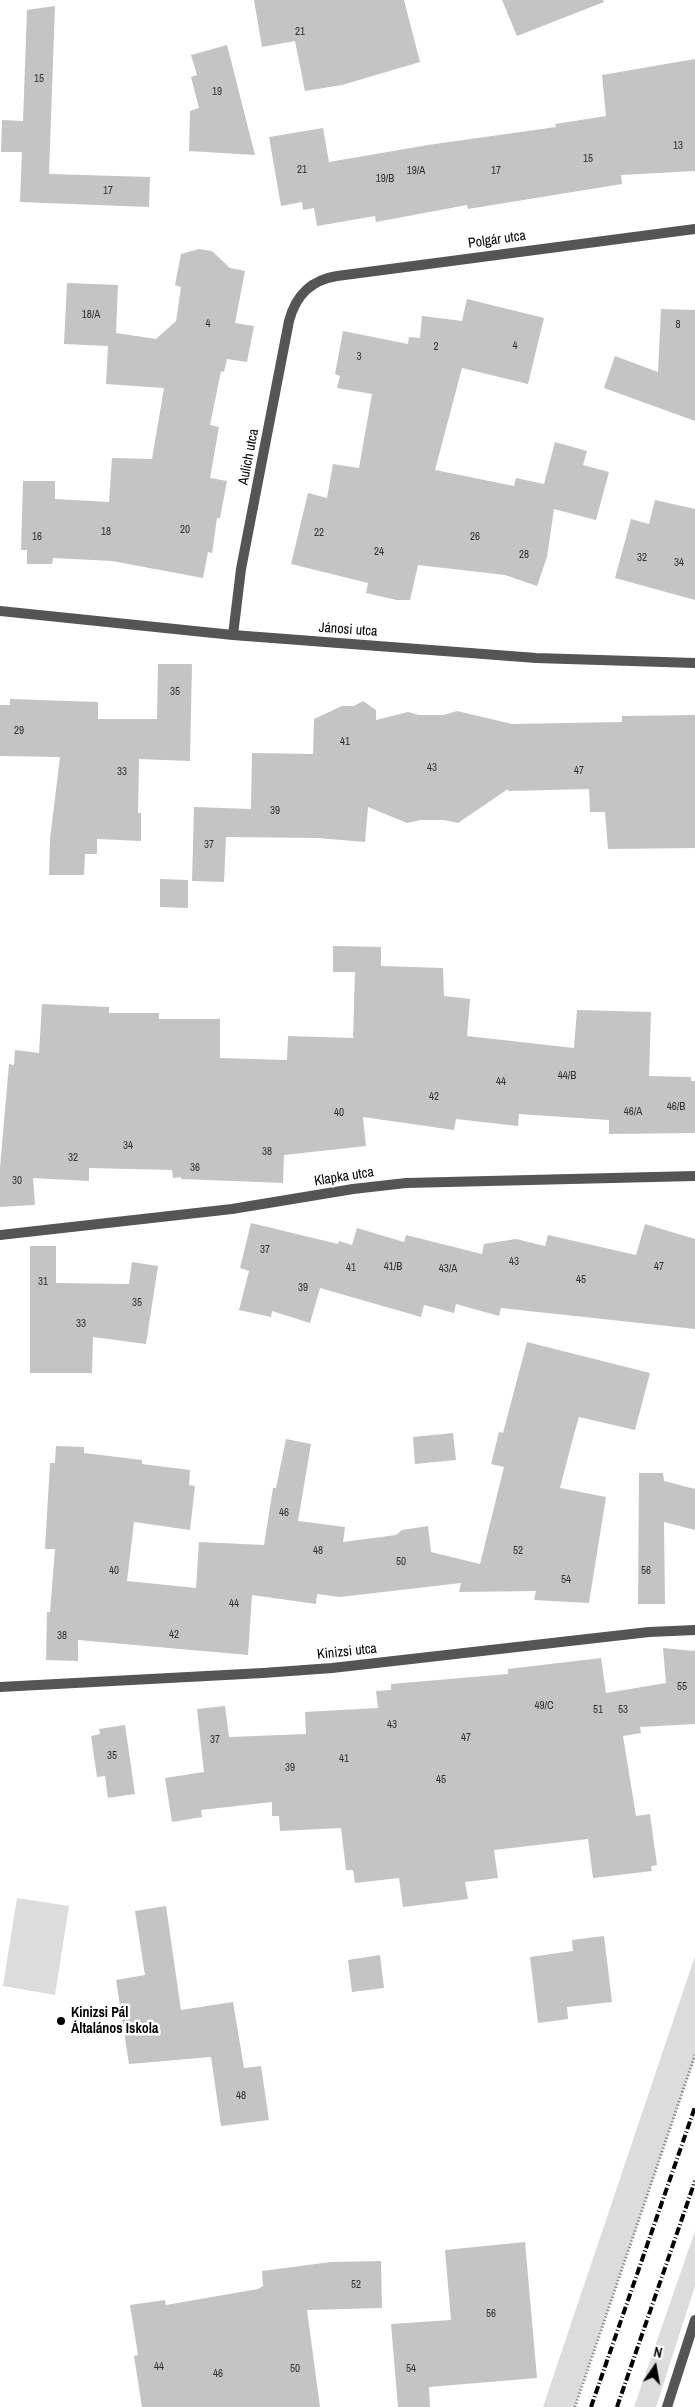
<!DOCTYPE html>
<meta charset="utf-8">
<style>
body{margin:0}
#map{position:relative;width:695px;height:2407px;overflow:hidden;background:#fff;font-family:"Archivo Narrow",sans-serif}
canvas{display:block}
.north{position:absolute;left:630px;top:2342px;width:50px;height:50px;-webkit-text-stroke:4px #fff;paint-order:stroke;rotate:12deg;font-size:14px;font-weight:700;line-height:20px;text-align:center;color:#000}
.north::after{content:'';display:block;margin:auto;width:18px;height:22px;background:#000;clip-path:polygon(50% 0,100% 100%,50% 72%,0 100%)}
</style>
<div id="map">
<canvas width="695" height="2407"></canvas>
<div class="north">N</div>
</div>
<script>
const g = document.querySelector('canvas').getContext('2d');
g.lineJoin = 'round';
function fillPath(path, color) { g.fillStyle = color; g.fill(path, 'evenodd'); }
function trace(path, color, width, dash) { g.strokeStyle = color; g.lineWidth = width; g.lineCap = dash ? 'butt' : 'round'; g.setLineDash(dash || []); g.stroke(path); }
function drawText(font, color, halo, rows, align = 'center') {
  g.font = font + ' "Archivo Narrow",sans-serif'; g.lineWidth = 5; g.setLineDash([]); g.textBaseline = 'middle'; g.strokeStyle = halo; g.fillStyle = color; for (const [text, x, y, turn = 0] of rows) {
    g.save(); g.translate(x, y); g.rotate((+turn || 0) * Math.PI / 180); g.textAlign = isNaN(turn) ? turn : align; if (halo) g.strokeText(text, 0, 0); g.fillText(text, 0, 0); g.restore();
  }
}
fillPath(new Path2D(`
 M17,1898L69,1906L55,1995L3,1986Z
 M695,1956V2058L575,2407H543Z
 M695,2231V2286L656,2407H634Z`), '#dcdcdc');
fillPath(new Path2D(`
 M254,0H404L420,62L342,85L305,91L295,41L262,47Z
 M502,0H603L604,2L517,36Z
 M55,6L49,174L150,177L149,207L20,202L22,152H1L2,120L23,121L27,10Z
 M227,45L255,155L189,151L190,111L199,108L191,77L197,75L191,55Z
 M695,59V171L621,175L622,184L468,209L467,205L376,222L375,216L317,226L314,208L303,210L302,202L281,206L269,137L323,128L329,162L428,145L556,127L555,124L606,116L602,75Z
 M199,249L212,251L230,268L245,271L235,323L254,326L247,362L227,359L224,372L221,371L210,425L219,427L210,478L227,481L220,518H217L212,553L208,552L203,578L112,561L53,558L52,564H27V550H21L23,481H55V499L109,502L112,458L152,459L164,388L106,384L108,346L64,344L67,283L118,285L116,333L156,339L176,321L181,287L175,285L181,254Z
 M467,299L544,318L528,384L462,368L435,470L514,486L516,478L544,484L555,442L587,451L583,465L609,472L596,520L554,509L547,557L537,586L505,575L418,565L410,600H397L366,593L368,583L291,564L308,493L327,498L333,464L359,468L372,394L337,388L340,376L335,374L343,331L408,344L409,337L420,338L422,316L462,321Z
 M661,309L695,310V421L604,388L615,356L658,372Z
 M655,500L695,509V600L615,578L631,519L649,524Z
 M158,664H192L190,761L139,759L138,813H141V841L97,839V854H85L84,875H49L50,839L60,757L0,756V705H10V699L98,702V719H157Z
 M363,701L376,710V720L408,712L419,715H444L457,711L512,724L622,722V716L695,715V848L608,849L605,812H590L589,789L508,791V789L458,823L444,820H421L407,823L368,807L365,842L318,838L226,837L224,882L192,881L194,807L251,809L252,753L313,754L314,719L342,706H354Z
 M160,879L188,880V908L160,907Z
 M333,946L381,947V966L443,968L444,996L470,999L467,1036L574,1048L577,1010L651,1012L649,1076L691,1077V1081H695V1133L609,1134V1120L519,1114L518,1126L456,1119L454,1130L363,1117L366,1146L284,1155L283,1183L181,1179V1177L173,1178L172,1170L89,1168V1181L33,1178L35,1205L0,1207V1168L9,1064L14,1065L15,1050L39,1053L42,1004L109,1007V1013H159V1019H220V1058L287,1060L288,1036L353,1038L355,972H333Z
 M251,1223L338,1244L339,1241L352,1245L357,1228L404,1242L406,1235L482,1254L484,1244L516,1239L545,1246L548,1235L636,1255L645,1224L695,1239V1329L501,1308L499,1316L456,1304L454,1313L424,1305L421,1317L320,1288L310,1323L272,1311L271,1317L239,1310L249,1271L240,1268Z
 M30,1246H56V1283L129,1284L132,1262L158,1266L146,1344L93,1337L92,1373H30Z
 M527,1342L650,1373L635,1430L579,1417L574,1434L560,1488L606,1497L589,1603L534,1600L536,1591L459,1592L461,1583L340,1597L317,1594L316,1604L252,1595L248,1655L78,1640V1661L46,1660L47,1612H50L55,1549H45L50,1463H55L56,1446L84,1447V1453L142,1460V1464L190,1470L189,1485L195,1486L190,1530L134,1522L127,1581L196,1588L199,1542L264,1545L273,1488H276L286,1439L311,1444L298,1521L345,1527L343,1542L396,1535L402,1530L428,1526L431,1552L480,1564L504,1467L491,1464L499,1432L503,1433Z
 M453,1433L456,1460L415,1464L413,1437Z
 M639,1473H663L664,1481L695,1489V1530L664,1522L665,1604H638Z
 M663,1648L695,1651V1724L640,1727L641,1733L623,1736L636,1816L650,1814L657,1865L651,1866L652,1871L593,1878L588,1839L494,1850L498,1878L465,1882L468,1899L403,1907L399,1878L355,1883L353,1870H346L341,1828L280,1831L279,1816H272V1802L201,1810L202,1817L172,1822L165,1778L204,1772L197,1709L225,1706L229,1737L306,1734L305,1712L378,1708L376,1691L391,1690V1684L508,1674V1669L601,1658L606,1693L666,1683Z
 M125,1725L135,1794L108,1798L105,1776L97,1777L91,1736L100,1734L99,1729Z
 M166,1906L181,2010L233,2002L244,2068L261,2066L269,2120L221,2126L211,2057L129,2064L116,1980L145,1975L135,1911Z
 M604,1936L612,2002L567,2007L568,2019L538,2023L530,1957L573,1951L572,1940Z
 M380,1955L384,1988L352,1992L348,1960Z
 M525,2242L537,2378L429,2387L430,2407H398L391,2324L451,2320L445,2250Z
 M381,2261L382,2308L307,2310L320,2407H142L134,2356L138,2355L130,2305L165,2300L166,2305L258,2289L263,2286L262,2271L331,2262Z`), '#c4c4c4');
trace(new Path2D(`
 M575,2407L695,2055`), '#777', 3, [1, 2.5]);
trace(new Path2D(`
 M0,611L233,635L536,658L695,663
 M233,635L241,569L289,321C296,295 311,280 337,276L695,229
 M0,1235L232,1209L353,1189L406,1183L695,1176
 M0,1687L263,1673L332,1668L649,1632L695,1630
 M667,2407L695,2320`), '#555', 10);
trace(new Path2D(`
 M591,2407L695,2107
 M617,2407L695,2181`), '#000', 4, [8, 2.5, 1, 2.5]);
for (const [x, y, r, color] of [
 [61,2021,5,"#000"]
]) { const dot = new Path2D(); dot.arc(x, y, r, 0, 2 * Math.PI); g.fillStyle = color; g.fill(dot); trace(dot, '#fff', 2); }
drawText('11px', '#313131', null, [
 ["21",300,32],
 ["15",39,79],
 ["19",217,92],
 ["13",678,146],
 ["15",588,159],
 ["21",302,170],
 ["19/A",416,171],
 ["17",496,171],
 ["19/B",385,179],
 ["17",108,191],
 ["18/A",91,315],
 ["4",208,324],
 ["8",678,325],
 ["4",515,346],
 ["2",436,347],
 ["3",359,357],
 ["20",185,530],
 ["18",106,532],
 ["22",319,533],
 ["16",37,537],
 ["26",475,537],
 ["24",379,552],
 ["28",524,555],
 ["32",642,558],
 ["34",679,563],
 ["35",175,692],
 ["29",19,731],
 ["41",345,742],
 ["43",432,768],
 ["47",579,771],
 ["33",122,772],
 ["39",275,811],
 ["37",209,845],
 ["44/B",567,1076],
 ["44",501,1082],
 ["42",434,1097],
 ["46/B",676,1107],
 ["46/A",633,1112],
 ["40",339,1113],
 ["34",128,1146],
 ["38",267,1152],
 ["32",73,1158],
 ["36",195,1168],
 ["30",17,1181],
 ["37",265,1250],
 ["43",514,1262],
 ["41/B",393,1267],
 ["47",659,1267],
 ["41",351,1268],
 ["43/A",448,1269],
 ["45",581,1280],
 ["31",43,1282],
 ["39",303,1288],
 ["35",137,1303],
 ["33",81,1324],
 ["46",284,1513],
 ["48",318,1551],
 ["52",518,1551],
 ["50",401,1562],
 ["40",114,1571],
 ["56",646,1571],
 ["54",566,1580],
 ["44",234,1604],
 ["42",174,1635],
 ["38",62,1636],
 ["55",682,1687],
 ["49/C",544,1706],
 ["51",598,1710],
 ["53",623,1710],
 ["43",392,1725],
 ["47",466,1738],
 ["37",215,1740],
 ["35",112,1756],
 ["41",344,1759],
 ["39",290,1768],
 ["45",441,1780],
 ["48",241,2096],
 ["52",356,2285],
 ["56",491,2314],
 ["44",159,2367],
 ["50",295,2369],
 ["54",411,2369],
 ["46",218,2374]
]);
drawText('14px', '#000', '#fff', [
 ["Polgár utca",497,240,-8],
 ["Aulich utca",249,457,-79],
 ["Jánosi utca",348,630,4],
 ["Klapka utca",344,1177,-9],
 ["Kinizsi utca",347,1652,-6]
]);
drawText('bold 14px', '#000', '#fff', [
 ["Kinizsi Pál",71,2013],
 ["Általános Iskola",71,2029]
], 'left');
</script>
